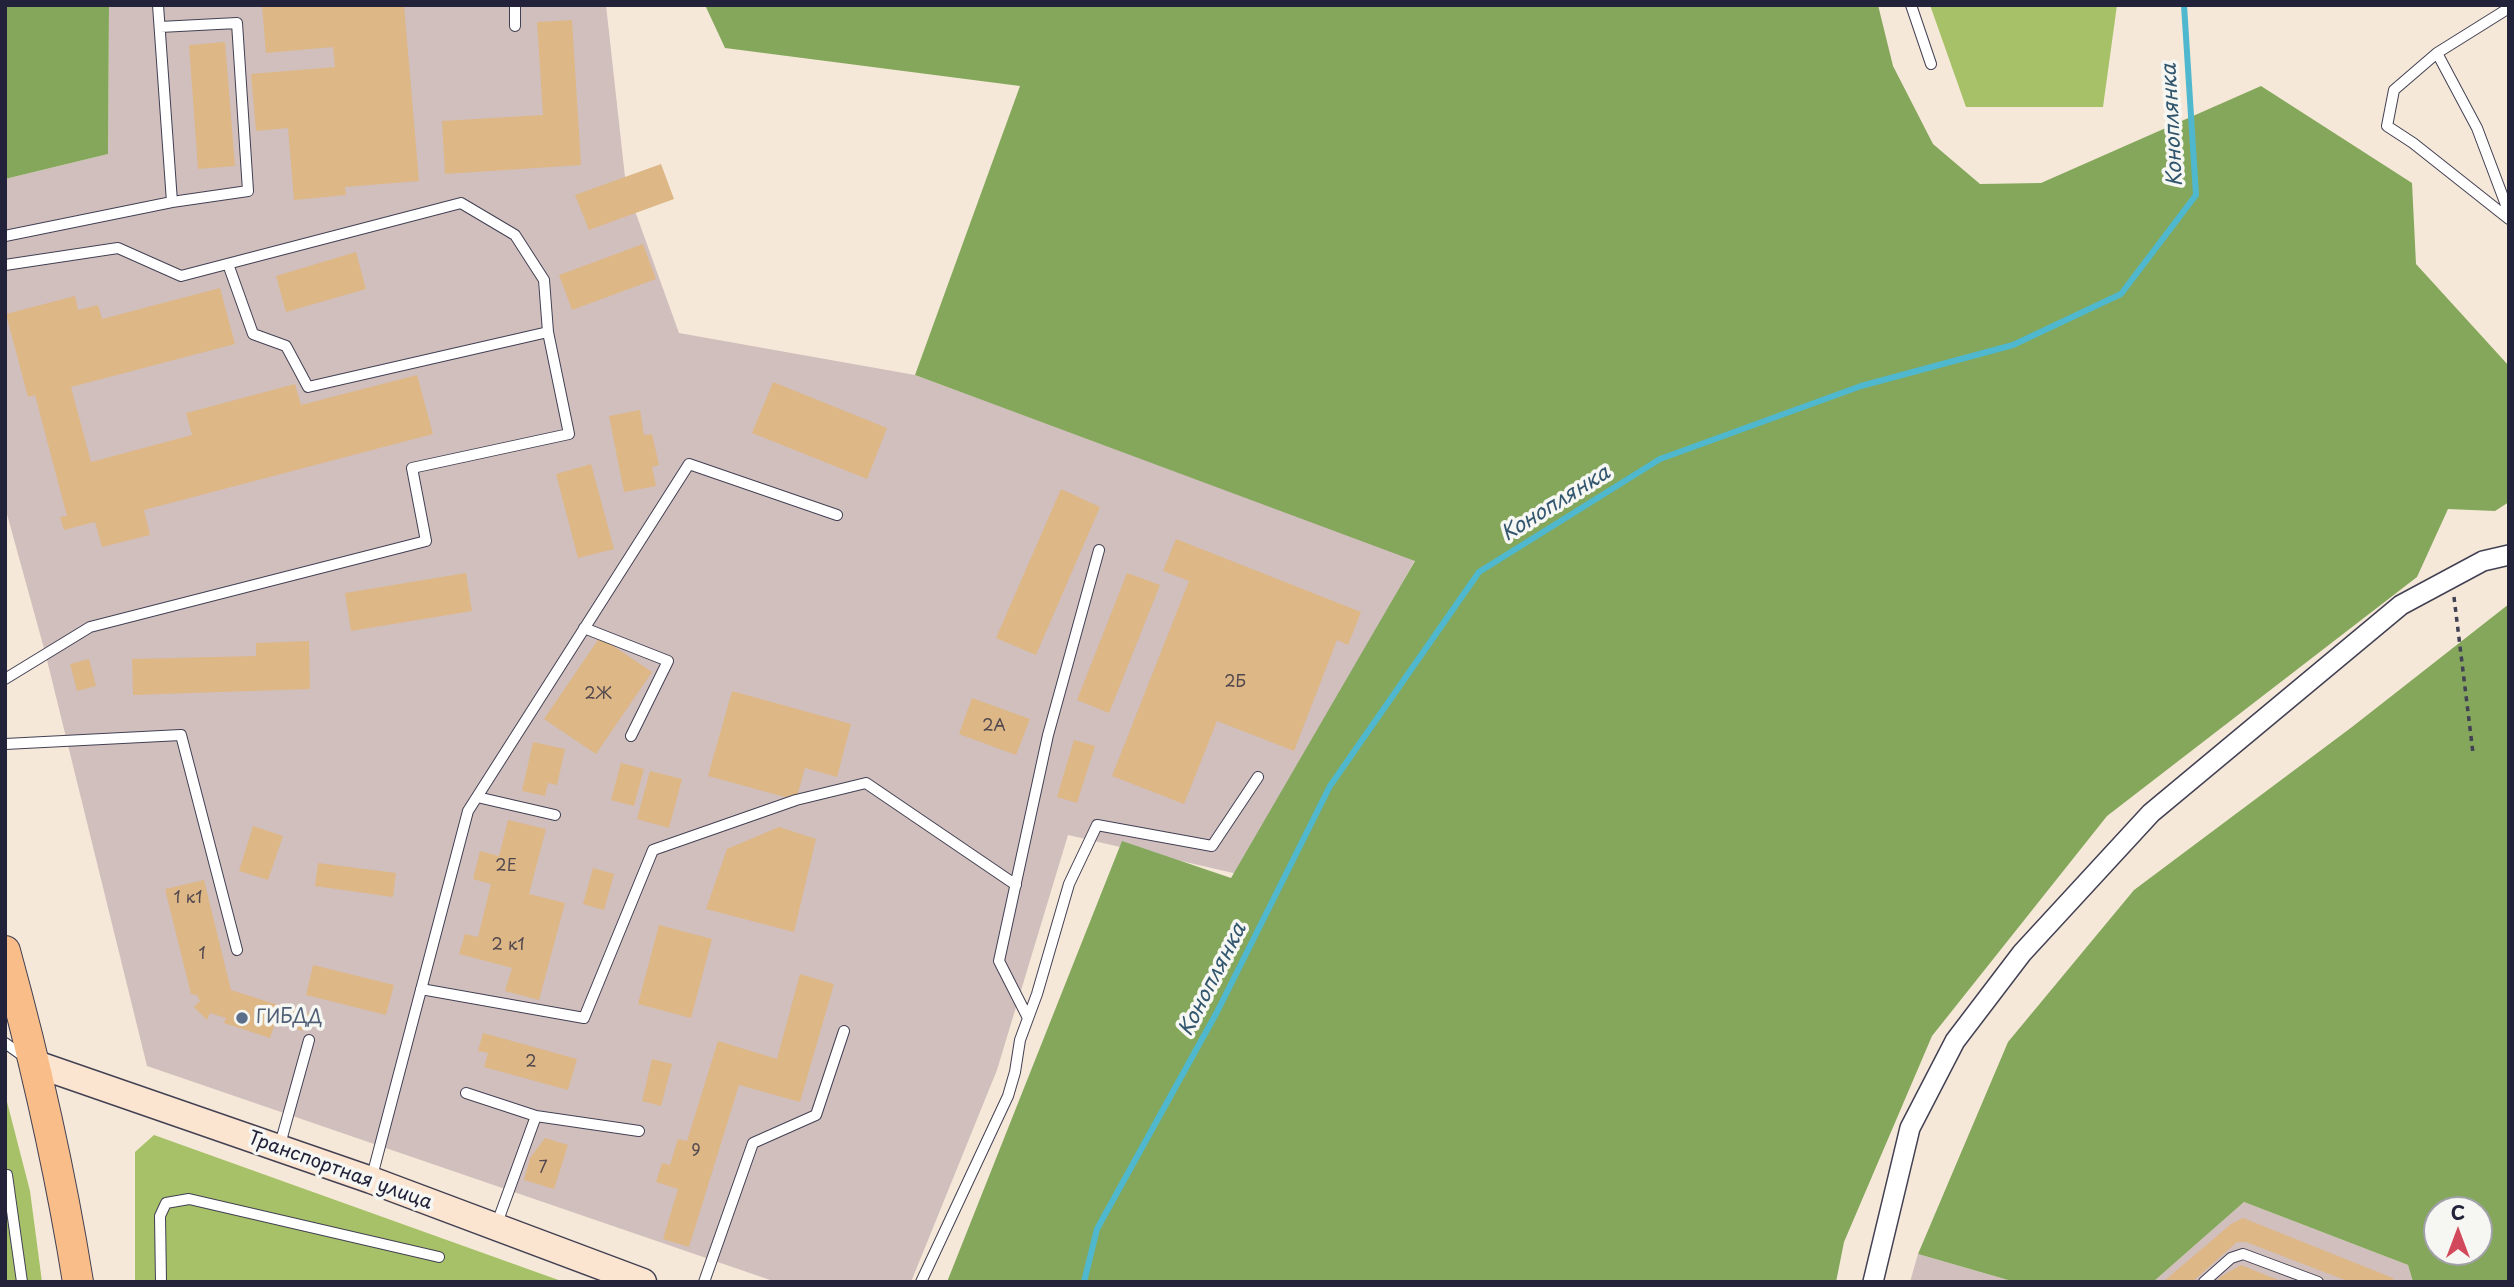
<!DOCTYPE html>
<meta charset="utf-8">
<style>
body{margin:0}
#map{position:relative;width:2514px;height:1287px;overflow:hidden;background:#f5e8d8;font-family:"Playpen Sans",sans-serif}
canvas{display:block}
.frame{position:absolute;inset:0;border:7px solid #22223b;pointer-events:none}
.north{position:absolute;left:2423px;top:1196px;width:70px;height:70px;box-sizing:border-box;background:#f6f6f2;border:2px solid #a1a1a9;border-radius:50%;rotate:0deg;font-size:19px;font-weight:700;line-height:28px;text-align:center;color:#22223b}
.north::after{content:'';display:block;margin:auto;width:24px;height:32px;background:#d1495b;clip-path:polygon(50% 0,100% 100%,50% 72%,0 100%)}
</style>
<div id="map">
<canvas width="2514" height="1287"></canvas>
<div class="frame"></div>
<div class="north">С</div>
</div>
<script>
const g = document.querySelector('canvas').getContext('2d');
g.lineJoin = 'round';
function fillPath(path, color) { g.fillStyle = color; g.fill(path, 'evenodd'); }
function trace(path, color, width, dash) { g.strokeStyle = color; g.lineWidth = width; g.lineCap = dash ? 'butt' : 'round'; g.setLineDash(dash || []); g.stroke(path); }
function drawText(font, color, halo, rows, align = 'center') {
  g.font = font + ' "Playpen Sans",sans-serif'; g.lineWidth = 7; g.setLineDash([]); g.textBaseline = 'middle'; g.strokeStyle = halo; g.fillStyle = color; for (const [text, x, y, turn = 0] of rows) {
    g.save(); g.translate(x, y); g.rotate((+turn || 0) * Math.PI / 180); g.textAlign = isNaN(turn) ? turn : align; if (halo) g.strokeText(text, 0, 0); g.fillText(text, 0, 0); g.restore();
  }
}
fillPath(new Path2D(`
 M109,5H606L626,186L679,333L915,375L1415,560L1242,875L1068,835L997,1070L911,1282H776L147,1066L45,652L5,507V179L108,154Z
 M2244,1202L2408,1265L2413,1282H2153Z
 M1918,1254L2015,1282H1910Z`), '#d1bfbd');
fillPath(new Path2D(`
 M1930,5H2117L2103,107H1966Z
 M5,1094L30,1191L42,1282H5Z
 M154,1135L564,1282H135V1152Z`), '#a6c167');
fillPath(new Path2D(`
 M5,5H109L108,154L5,179Z
 M705,5H1878L1893,66L1933,144L1980,184L2041,183L2261,86L2412,183L2416,264L2509,366V502L2495,511L2448,509L2417,577L2107,816L1932,1036L1844,1242L1836,1282H947L1122,841L1231,878L1415,561L915,375L1020,86L725,48Z
 M2509,604V1282H2413L2408,1265L2244,1202L2153,1282H2015L1918,1254L2008,1042L2134,890L2352,727ZM2437,1210H2479V1252H2437Z`), '#84a75c');
trace(new Path2D(`
 M1084,1282L1097,1229L1217,1012L1330,786L1479,572L1660,459L1861,386L2013,345L2121,294L2196,195L2184,5`), '#50b8ce', 6);
fillPath(new Path2D(`
 M262,5H404L419,181L345,187L346,195L294,200L288,128L256,131L251,74L335,67L333,47L266,53Z
 M572,20L581,165L445,174L442,121L543,115L537,22Z
 M225,42L235,166L198,169L189,45Z
 M661,164L674,199L589,230L575,195Z
 M643,244L656,279L572,310L559,275Z
 M356,252L366,289L286,312L276,276Z
 M220,288L235,344L71,387L91,462L192,435L186,413L295,384L301,405L417,375L433,434L144,510L150,535L102,547L95,522L64,530L60,517L67,516L35,395L28,397L6,314L75,296L78,310L98,305L102,319Z
 M773,382L887,428L867,479L752,433Z
 M640,410L644,435L652,434L659,465L652,467L656,486L624,492L609,416Z
 M591,464L614,549L578,558L556,474Z
 M1061,489L1100,507L1036,655L996,638Z
 M1176,539L1361,612L1348,645L1337,640L1294,751L1217,721L1184,804L1112,776L1189,581L1163,571Z
 M466,573L472,611L351,631L345,593Z
 M1127,573L1160,585L1109,713L1077,700Z
 M600,637L652,672L596,754L544,719Z
 M309,641L310,689L133,695L132,659L256,656V643Z
 M89,659L96,686L77,691L70,664Z
 M732,691L851,724L837,777L805,768L796,800L708,776Z
 M972,698L1030,719L1016,755L959,734Z
 M1074,740L1095,746L1077,803L1057,797Z
 M533,742L565,749L557,785L548,783L545,796L522,791Z
 M621,763L644,769L634,806L611,800Z
 M650,771L682,779L669,828L637,819Z
 M508,820L546,829L529,894L565,903L539,1000L505,991L512,968L459,954L465,934L478,937L491,884L473,879L480,851L499,856Z
 M253,826L283,836L268,880L239,871Z
 M779,827L816,839L794,932L706,909L727,849Z
 M318,863L396,873L393,897L315,886Z
 M593,868L614,874L604,910L583,904Z
 M204,880L231,990L281,1006L270,1038L224,1023L226,1018L210,1013L207,1020L194,1007L200,1001L197,995L191,994L165,889Z
 M659,925L712,939L691,1018L638,1004Z
 M313,965L394,985L386,1015L306,995Z
 M800,974L834,984L800,1102L739,1085L689,1247L663,1239L678,1189L656,1182L662,1163L670,1165L678,1139L687,1141L718,1041L777,1059Z
 M286,1003L310,1014L302,1031L277,1020Z
 M483,1033L577,1059L568,1090L484,1067L488,1053L478,1051Z
 M652,1059L672,1064L661,1106L642,1101Z
 M545,1138L568,1145L554,1189L524,1180L530,1158Z
 M2243,1218L2393,1278V1282H2350L2246,1242H2237L2192,1282H2163L2231,1224Z
 M2241,1265L2283,1282H2218L2220,1277Z`), '#ddb786');
const service = new Path2D(`
 M158,5L172,202
 M515,5V26
 M1911,5L1931,64
 M2509,8L2437,53L2394,90L2387,126L2413,143L2509,219
 M2437,53L2477,128L2509,213
 M5,236L172,202L248,191L237,23L160,27
 M5,265L118,248L181,276L461,203L515,235L544,280L548,332L308,387L286,346L253,334L228,264
 M584,628L668,661L631,736
 M5,679L90,627L426,541L412,468L569,434L548,332
 M5,744L181,735L237,950
 M477,797L555,815
 M421,989L584,1018L653,850L796,800L866,783L1016,885
 M1028,1018L999,961L1048,735L1099,550
 M5,1043L26,1058
 M466,1093L536,1116L496,1226
 M536,1116L639,1131
 M279,1148L309,1040
 M5,1175H7L22,1282
 M371,1180L468,811L689,464L837,515
 M161,1282L160,1216L166,1203L189,1199L439,1257
 M704,1282L753,1143L816,1115L844,1031
 M921,1282L1008,1096L1015,1072L1020,1040L1037,994L1069,884L1097,825L1212,846L1258,777
 M2204,1282L2231,1258L2243,1254L2318,1282`);
const minor = new Path2D(`
 M1873,1282L1910,1128L1955,1041L2022,953L2151,813L2401,605L2483,561L2509,555`);
const secondary = new Path2D(`
 M36,1064L371,1180L643,1282`);
const primary = new Path2D(`
 M5,951C35,1060 60,1170 78,1282`);
trace(service, '#424053', 12);
trace(minor, '#424053', 22);
trace(secondary, '#424053', 29);
trace(primary, '#424053', 32);
trace(new Path2D(`
 M2454,597L2473,753`), '#424053', 3.5, [5, 5]);
trace(service, '#fff', 10);
trace(minor, '#fff', 19);
trace(secondary, '#fce5d0', 26);
trace(primary, '#f8bd89', 30);
for (const [x, y, r, color] of [
 [242,1018,7,"#5c6f8a"]
]) { const dot = new Path2D(); dot.arc(x, y, r, 0, 2 * Math.PI); g.fillStyle = color; g.fill(dot); trace(dot, '#f6f6f2', 2.5); }
drawText('16px', '#51474e', null, [
 ["2Б",1235,683],
 ["2Ж",598,695],
 ["2А",994,727],
 ["2Е",506,867],
 ["1 к1",188,899],
 ["2 к1",508,946],
 ["1",202,955],
 ["2",531,1063],
 ["9",696,1152],
 ["7",543,1169]
]);
drawText('19px', '#4e5e75', '#f6f6f2', [
 ["ГИБДД",256,1018]
], 'left');
drawText('19px', '#22223b', '#f6f6f2', [
 ["Транспортная улица",340,1171,20]
]);
drawText('italic 21px', '#32566e', '#f6f6f2', [
 ["Коноплянка",2173,125,-93],
 ["Коноплянка",1556,504,-32],
 ["Коноплянка",1213,980,-63]
]);
</script>
